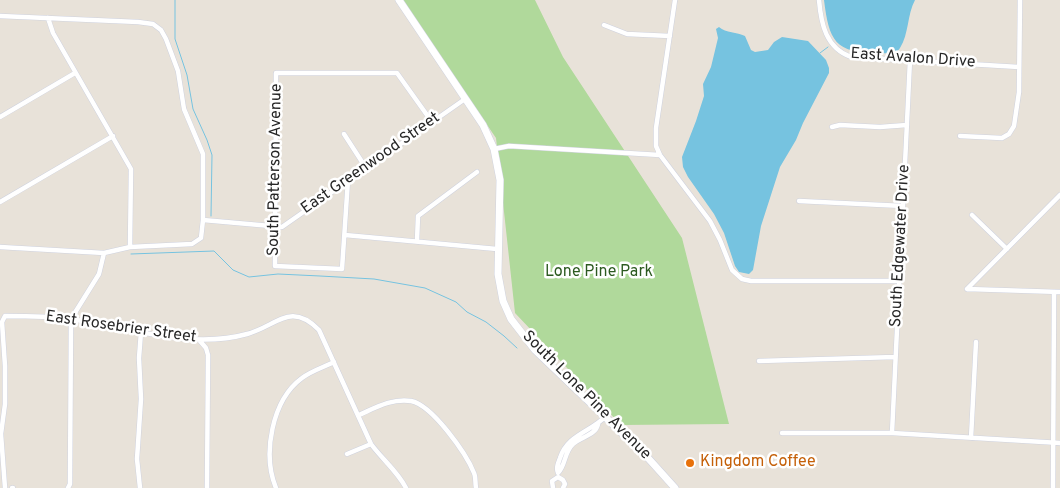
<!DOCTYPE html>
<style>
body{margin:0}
canvas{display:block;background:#e8e2d9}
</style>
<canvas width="1060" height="488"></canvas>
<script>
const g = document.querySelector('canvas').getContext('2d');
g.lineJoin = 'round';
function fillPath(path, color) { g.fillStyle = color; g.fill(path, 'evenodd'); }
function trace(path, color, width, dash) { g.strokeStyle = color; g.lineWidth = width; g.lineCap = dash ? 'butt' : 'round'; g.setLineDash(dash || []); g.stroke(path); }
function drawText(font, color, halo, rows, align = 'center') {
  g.font = font + ' Overpass,sans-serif'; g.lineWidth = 5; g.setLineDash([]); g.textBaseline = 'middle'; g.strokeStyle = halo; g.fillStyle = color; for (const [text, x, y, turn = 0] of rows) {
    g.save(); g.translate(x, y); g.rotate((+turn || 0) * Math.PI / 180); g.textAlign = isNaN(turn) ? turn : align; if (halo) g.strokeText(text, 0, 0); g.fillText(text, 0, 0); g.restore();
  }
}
fillPath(new Path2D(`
 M402,0H535L563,57L682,238L729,424L621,425L515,313L496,138Z`), '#b0d99b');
fillPath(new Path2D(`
 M824,0H915C907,15 909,34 900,48C896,55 886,53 878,53C835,53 829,41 824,0Z
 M719,27C726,33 737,32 745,36L751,50L755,52L768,50L774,42L782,37L808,41L826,60L829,68V73L803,123L796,140L780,167L761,226L753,270L749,274L739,272L735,266L724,233L714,214L688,177L683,167L682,157L696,121L704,96L703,84L711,67L718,38L716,29Z`), '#76c3e0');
trace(new Path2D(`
 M175,0V39L187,75L193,109L207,140L212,155L211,216
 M820,53L828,47
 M131,254L214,251L233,270L249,277L278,274L320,276L374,279L425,288L456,302L467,312L486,322L504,336L517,348`), '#76c3e0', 1);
const minor = new Path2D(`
 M675,0L656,128V146L660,155L710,221L720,240L732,270L742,279L751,281H899
 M819,0C821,24 826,48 851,57L1019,67
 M0,16L138,22L153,24L161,30L166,39L178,71L184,109L203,154V220
 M48,18L53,33L131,169L130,247
 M604,25L627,34L670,36
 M0,117L75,73
 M832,127L840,125L880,127L907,125
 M344,134L366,168
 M960,136L1002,138L1009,134L1014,126L1019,92L1020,0
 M494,149L509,146L660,155
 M348,180L342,269L275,266L276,73H397L432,122
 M799,201L903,206
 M0,202L113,136
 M972,215L1007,249
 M345,235L497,249
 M417,241L418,216L477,172
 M0,247L104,253L130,247L192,244L201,238L203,220L282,227L465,99
 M967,289L1060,195
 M967,289L1060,292
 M200,341L206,348L208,355L207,488
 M759,361L895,357
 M359,415C375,408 392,398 411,401C432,405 466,453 474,473C476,477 475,483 476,488
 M598,424C596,435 581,437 573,444C564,452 566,465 558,473C556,468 558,463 560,458C567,435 590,432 605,417
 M782,433H892L1060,443
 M892,433L910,60
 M971,438L976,342
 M347,454L371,444
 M5,488L1,434L5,404V366L2,322L5,316C27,316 48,316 70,319C126,327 190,350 247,334C277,326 290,301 319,330L371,444C382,459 398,472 406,488
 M12,488H13
 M68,488L70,484L71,319L99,274L104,253
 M140,488L137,459L141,399L139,358L141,332
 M276,488C262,454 272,400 302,378C311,371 324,367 334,362
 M553,488L552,481L558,477L563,480L565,484L563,488
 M1053,488L1054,292`);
const secondary = new Path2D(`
 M399,0L483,125L494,149L500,180L498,274L503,301L511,319L535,350L648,458L675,488`);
trace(minor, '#cfd2de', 5.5);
trace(secondary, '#cfd2de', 8);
trace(minor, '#fff', 4.5);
trace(secondary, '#fff', 7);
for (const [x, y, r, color] of [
 [690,463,5,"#e8710a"]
]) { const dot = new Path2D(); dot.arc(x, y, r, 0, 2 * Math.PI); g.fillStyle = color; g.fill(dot); trace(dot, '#fff', 2); }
drawText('16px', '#272727', '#fff', [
 ["East Avalon Drive",913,59,4],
 ["East Greenwood Street",371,164,-35],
 ["South Patterson Avenue",276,170,-89],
 ["South Edgewater Drive",901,246,-87],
 ["East Rosebrier Street",121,328,8],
 ["South Lone Pine Avenue",586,396,45]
]);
drawText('16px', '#2c5a20', '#fff', [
 ["Lone Pine Park",599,273]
]);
drawText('16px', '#c56008', '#fff', [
 ["Kingdom Coffee",700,463]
], 'left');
</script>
